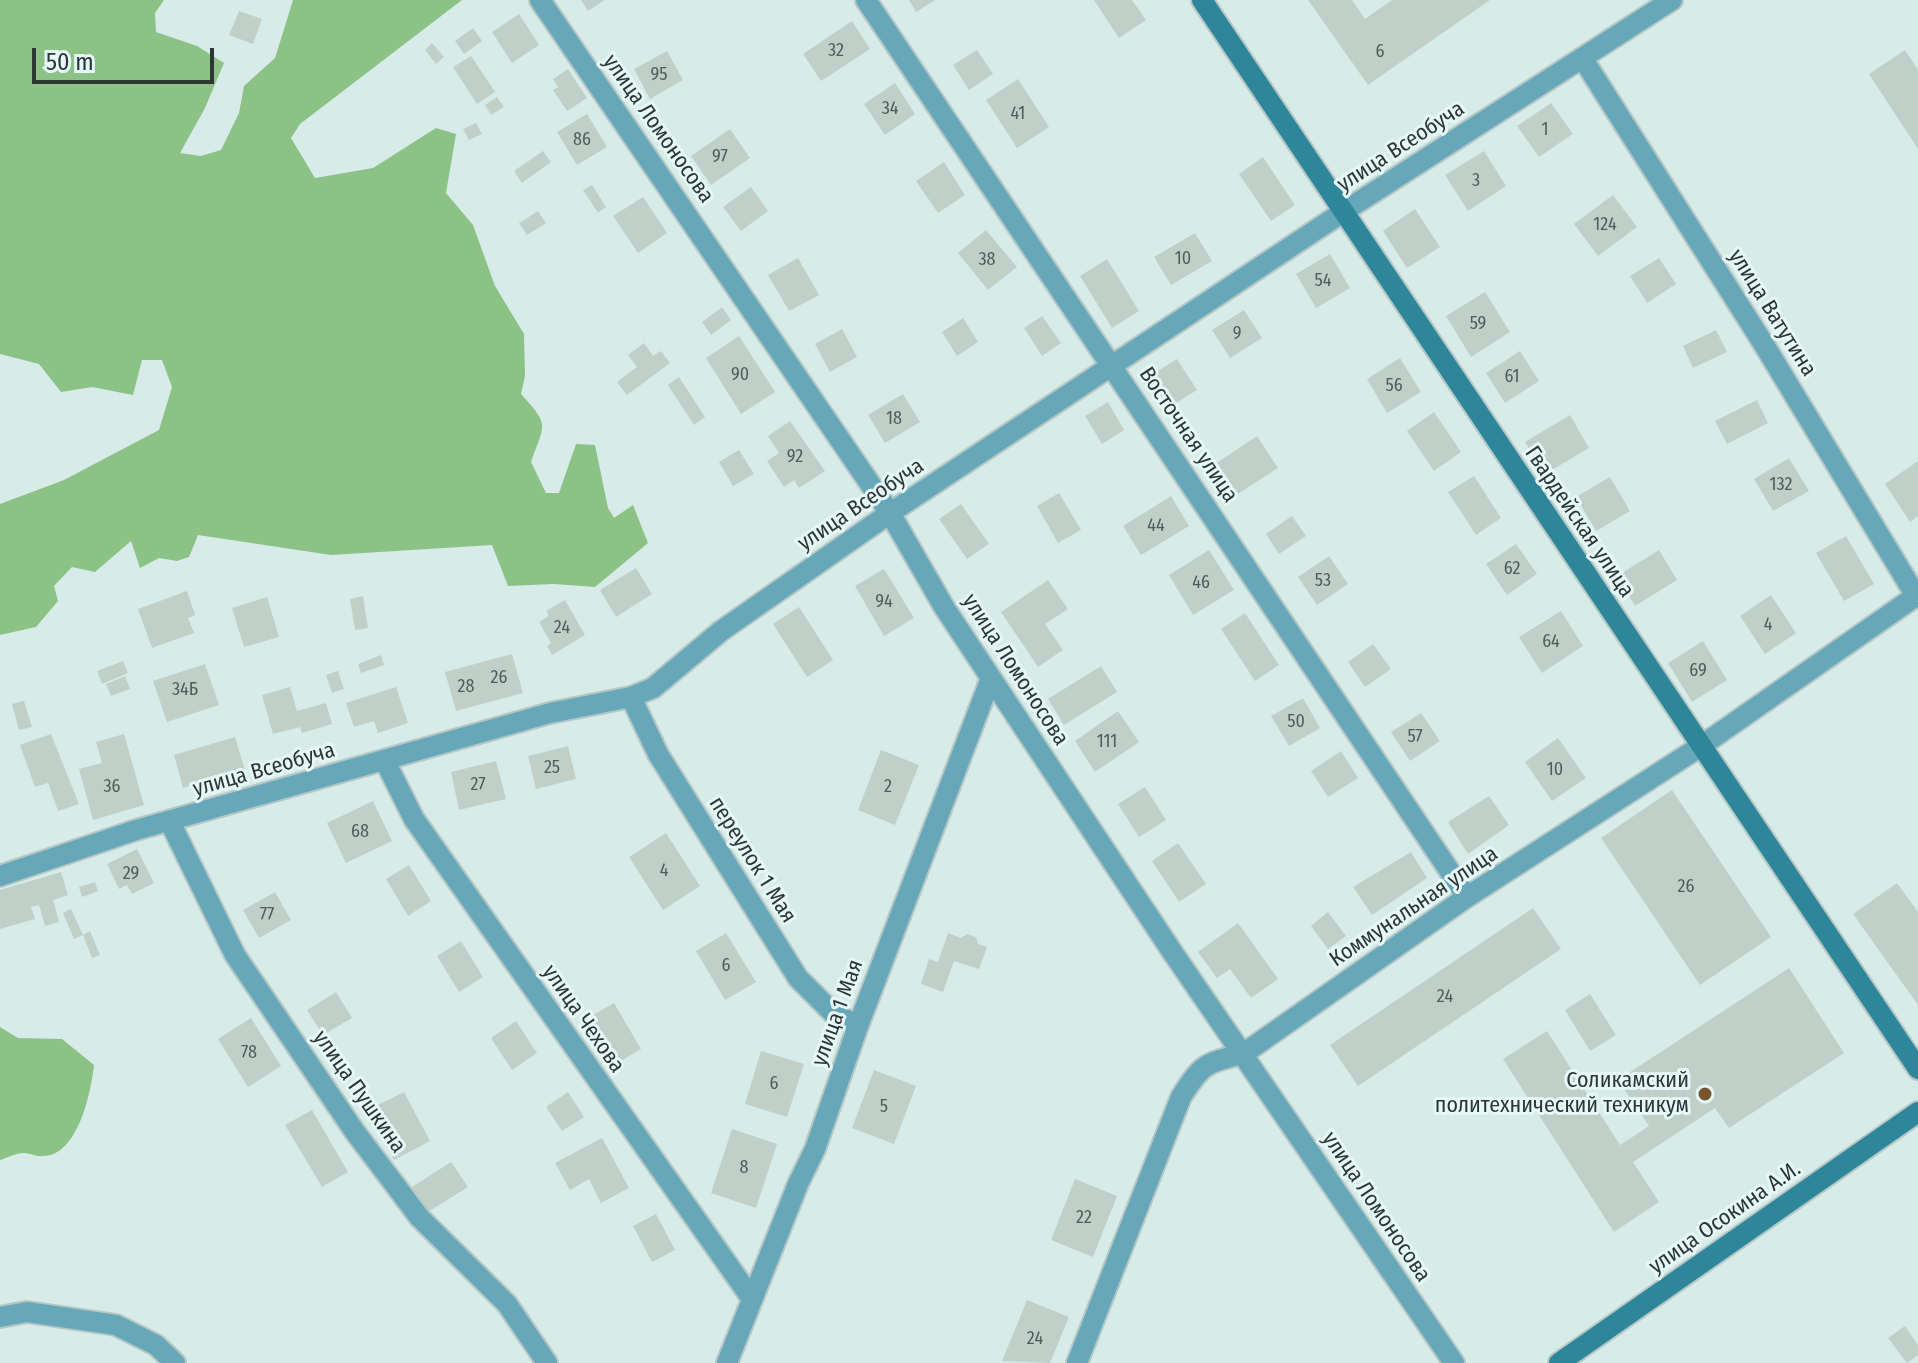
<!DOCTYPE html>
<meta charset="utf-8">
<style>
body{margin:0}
#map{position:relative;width:1918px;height:1363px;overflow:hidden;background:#d7ebe9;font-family:"Fira Sans Condensed",sans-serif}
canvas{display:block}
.scale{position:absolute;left:32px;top:48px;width:182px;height:36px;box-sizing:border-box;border:4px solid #2e3535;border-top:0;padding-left:10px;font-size:24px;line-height:28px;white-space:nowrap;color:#2e3535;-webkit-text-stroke:6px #e5f8f7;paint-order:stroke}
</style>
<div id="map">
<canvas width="1918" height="1363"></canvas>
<div class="scale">50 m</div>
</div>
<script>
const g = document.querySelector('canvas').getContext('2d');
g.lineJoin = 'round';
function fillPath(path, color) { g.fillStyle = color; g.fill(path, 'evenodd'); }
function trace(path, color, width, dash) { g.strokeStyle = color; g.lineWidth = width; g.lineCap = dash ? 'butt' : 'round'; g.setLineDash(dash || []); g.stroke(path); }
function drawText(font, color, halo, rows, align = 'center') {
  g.font = font + ' "Fira Sans Condensed",sans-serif'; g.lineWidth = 6; g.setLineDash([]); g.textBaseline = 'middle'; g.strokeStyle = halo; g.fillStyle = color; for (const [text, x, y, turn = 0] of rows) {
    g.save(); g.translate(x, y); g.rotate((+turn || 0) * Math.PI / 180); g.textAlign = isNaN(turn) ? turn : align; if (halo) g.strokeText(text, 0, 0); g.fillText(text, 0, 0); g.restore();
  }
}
fillPath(new Path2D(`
 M0,0H164L155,13L156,32L197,46L224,63L205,108L180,153L201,156L221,150L239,113L244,86L275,58L293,0H462L300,124L291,138L315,178L373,168L436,128L456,134L446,193L473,225L495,286L524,334L525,376L521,394C550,426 545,423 531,462L546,493H559L576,444L595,445L608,508L614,518L633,505L648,543L595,587L554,584L508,586L492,545L331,555L198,535L189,557L177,561L159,558L140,568L131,541L95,572L72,567L54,586L58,601L36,627L0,635V504L64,480L159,430L172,387L162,360H142L133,395L92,387L61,392L39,364L0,354Z
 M0,1027L18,1038L62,1039L94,1065C91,1092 78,1156 43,1156C36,1157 30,1153 24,1153C16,1153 7,1158 0,1160Z`), '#8dc287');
fillPath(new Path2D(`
 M581,0H605L588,11Z
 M909,0H935L916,12Z
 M1094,0H1132L1146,20L1119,38Z
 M1308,0H1352L1365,19L1392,0H1490L1368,85Z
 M239,11L262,19L253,44L229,35Z
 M519,14L539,45L512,63L492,32Z
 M852,21L870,49L821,81L803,54Z
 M473,28L482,41L464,54L455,41Z
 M432,43L444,57L436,64L425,50Z
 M977,50L993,74L969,90L953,65Z
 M1905,50L1918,70V149L1869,74Z
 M667,51L683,80L650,99L634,69Z
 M471,56L495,92L477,104L453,67Z
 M568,69L587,98L567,111L553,90L558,87L553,79Z
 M1018,79L1049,127L1017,148L986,100Z
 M895,83L915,114L885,135L864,104Z
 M497,97L504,107L491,115L485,105Z
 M1551,103L1573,134L1539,157L1517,126Z
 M587,114L607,147L577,165L557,132Z
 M476,123L482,134L469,140L463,129Z
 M730,129L750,158L711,185L691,156Z
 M543,151L551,162L522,183L514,171Z
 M1484,151L1506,186L1468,211L1445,175Z
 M1263,157L1295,205L1271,221L1239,174Z
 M944,162L965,195L938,213L916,181Z
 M592,185L606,207L598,213L583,190Z
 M751,187L768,211L741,231L723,207Z
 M1613,195L1637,227L1598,256L1574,224Z
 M643,197L667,233L638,253L613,216Z
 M1415,209L1440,247L1407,268L1383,231Z
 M538,211L546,223L527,235L519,223Z
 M986,230L1017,267L988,290L958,253Z
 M1195,233L1212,261L1171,285L1154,257Z
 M1330,254L1350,288L1316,308L1296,274Z
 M798,258L819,295L789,311L768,275Z
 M1659,258L1676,284L1647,303L1630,276Z
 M1107,259L1139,311L1112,328L1080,276Z
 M1485,292L1510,332L1471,357L1446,316Z
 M722,307L731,320L711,335L702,322Z
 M1244,310L1262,338L1230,358L1212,330Z
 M1042,316L1061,343L1042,356L1024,328Z
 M963,318L978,342L957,356L942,332Z
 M842,329L857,357L830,372L815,344Z
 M1716,330L1727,352L1693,368L1683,346Z
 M739,336L775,392L741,414L706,358Z
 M644,343L653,356L661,351L670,363L627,395L617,382L637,367L628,355Z
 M1520,351L1539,381L1505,403L1486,373Z
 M1400,358L1421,392L1387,413L1367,379Z
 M1177,359L1197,390L1168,408L1148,377Z
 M679,377L705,417L694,425L668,385Z
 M903,394L920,422L885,443L868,415Z
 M1757,400L1768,423L1727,444L1715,421Z
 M1108,402L1124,430L1102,444L1085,416Z
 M1434,412L1461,452L1434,471L1407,431Z
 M1570,415L1589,448L1545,474L1525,442Z
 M790,421L825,471L799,488L794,480L784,487L767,461L779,453L768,436Z
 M1257,436L1278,468L1233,497L1212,466Z
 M739,450L754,474L733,486L719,462Z
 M1789,458L1809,491L1773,511L1754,479Z
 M1918,461V516L1910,522L1885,484Z
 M1474,476L1501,518L1476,535L1448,492Z
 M1610,477L1630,511L1596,531L1576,497Z
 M1059,493L1081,530L1058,543L1037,506Z
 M1171,496L1189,526L1141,555L1123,526Z
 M961,504L989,544L967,559L939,519Z
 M1292,516L1306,536L1279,554L1266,534Z
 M1846,536L1874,584L1844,601L1816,553Z
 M1516,544L1537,574L1507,595L1486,564Z
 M1209,550L1234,590L1193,615L1169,575Z
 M1659,550L1677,580L1635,606L1617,576Z
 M1329,556L1348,584L1317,605L1298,577Z
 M636,568L652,594L616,617L600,590Z
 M884,569L914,618L884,636L855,586Z
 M1048,580L1068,609L1045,624L1063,650L1038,667L1001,612Z
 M187,591L195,615L188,618L194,633L152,648L138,609Z
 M1771,595L1796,633L1765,654L1740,616Z
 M363,596L368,628L355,630L350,599Z
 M267,597L279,637L244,647L232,608Z
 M565,600L585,635L552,655L547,646L551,643L539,622L549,616L546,611Z
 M799,607L833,660L807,677L773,624Z
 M1561,611L1583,646L1542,673L1519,637Z
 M1245,613L1279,665L1255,681L1221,629Z
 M1703,641L1727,680L1692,702L1668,663Z
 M1373,644L1391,669L1365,687L1348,662Z
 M512,654L523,693L456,711L445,672Z
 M381,655L384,665L361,673L358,664Z
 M123,661L128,673L102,684L97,671Z
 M205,664L219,705L167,722L153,681Z
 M1101,666L1117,692L1064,725L1048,699Z
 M338,671L344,689L332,693L326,675Z
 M125,676L130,689L111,696L106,684Z
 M290,687L297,711L326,703L332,724L302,733L300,727L273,734L262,695Z
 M396,687L408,723L378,733L374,721L354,727L346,703Z
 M1303,698L1320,728L1289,746L1271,716Z
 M24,701L32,727L19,730L12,704Z
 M1118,711L1139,742L1095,772L1075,741Z
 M1421,713L1440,741L1410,761L1391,732Z
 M51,734L79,804L58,811L48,783L35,787L20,745Z
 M124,734L144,805L93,820L79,769L102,763L96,742Z
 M235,737L245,770L183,788L174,755Z
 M1558,738L1586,778L1552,801L1525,762Z
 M568,746L576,779L536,789L528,756Z
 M881,750L919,765L895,825L858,810Z
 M1341,751L1358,778L1328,797L1311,771Z
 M496,761L506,799L459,810L451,772Z
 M1145,787L1166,820L1139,837L1118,804Z
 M1672,790L1771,937L1700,985L1601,838Z
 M1489,796L1509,825L1468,854L1448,822Z
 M373,801L392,841L346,863L327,823Z
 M666,833L700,886L663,910L629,857Z
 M1178,843L1206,884L1179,902L1152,861Z
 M137,849L154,883L132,894L127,885L119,889L107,864Z
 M1411,852L1427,878L1372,915L1353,887Z
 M409,865L431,901L408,916L386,879Z
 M61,872L68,895L53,900L59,922L45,926L39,905L31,907L35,919L0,929V890Z
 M95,882L98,891L82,897L79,887Z
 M1897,883L1918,912V1005L1853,914Z
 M275,892L291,920L259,938L243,910Z
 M1533,908L1561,949L1358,1086L1330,1045Z
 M71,909L83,935L74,939L63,913Z
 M1328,912L1346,936L1328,949L1311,926Z
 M1238,923L1278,979L1251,998L1230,969L1217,978L1198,952Z
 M90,931L100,955L92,958L83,935Z
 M726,933L756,982L725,1000L696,951Z
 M948,933L961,938L967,934L976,937L978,944L987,947L979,969L954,961L943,992L921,984L929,959L938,962Z
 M461,941L483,977L459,992L437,956Z
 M1789,968L1844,1053L1729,1128L1715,1108L1633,1162L1659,1202L1614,1232L1503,1059L1547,1031L1620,1145L1649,1126L1618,1080Z
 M336,992L352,1018L323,1035L307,1010Z
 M1590,994L1616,1035L1590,1051L1565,1010Z
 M614,1003L641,1049L616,1064L588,1018Z
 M251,1018L281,1066L248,1087L218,1039Z
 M516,1021L537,1053L512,1070L491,1038Z
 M761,1051L804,1064L787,1117L745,1104Z
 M874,1070L916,1086L894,1144L852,1128Z
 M404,1092L430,1141L394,1160L368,1110Z
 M568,1092L584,1117L562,1131L546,1107Z
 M312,1110L348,1172L322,1187L285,1125Z
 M732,1129L777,1144L756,1208L711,1193Z
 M602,1138L629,1188L601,1203L589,1179L570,1190L555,1163Z
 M451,1162L468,1187L428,1212L412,1187Z
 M1075,1179L1117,1196L1093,1257L1051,1240Z
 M656,1214L675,1250L652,1262L633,1226Z
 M1027,1300L1069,1317L1050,1363L1002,1361Z
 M1905,1326L1918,1345V1355L1907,1363L1888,1338Z`), '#c0d0c9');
const street = new Path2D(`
 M540,0L890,513L944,607L1173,953L1454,1363
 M866,0L1467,897
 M631,697L658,754L798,978L832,1012L858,1026
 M385,761L414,819L752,1299
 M170,822L235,955L355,1132L420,1218L507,1304L547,1363
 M0,876L136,830L550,713L631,697L653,688L721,631L890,513L1343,212L1672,0
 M0,1317L27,1312L116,1325L156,1345L175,1363
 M727,1363L798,1184L815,1149L858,1026L991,678
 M1077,1363L1181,1097C1202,1064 1205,1063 1243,1054L1467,897L1701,746L1916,596L1763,343L1583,59`);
const secondary = new Path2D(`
 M1202,0L1918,1069
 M1559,1363L1918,1112`);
trace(street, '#b5c7c5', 24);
trace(secondary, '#b5c7c5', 24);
trace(street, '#66a8ba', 20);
trace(secondary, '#2e869b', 20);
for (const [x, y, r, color] of [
 [1705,1094,8,"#77542d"]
]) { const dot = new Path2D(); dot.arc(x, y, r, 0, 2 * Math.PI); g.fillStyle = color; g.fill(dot); trace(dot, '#e5f8f7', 3); }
drawText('18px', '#525c5a', null, [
 ["32",836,51],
 ["6",1380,52],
 ["95",659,75],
 ["34",890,109],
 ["41",1018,114],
 ["1",1545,130],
 ["86",582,140],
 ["97",720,157],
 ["3",1476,181],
 ["124",1605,225],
 ["10",1183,259],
 ["38",987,260],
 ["54",1323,281],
 ["59",1478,324],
 ["9",1237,334],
 ["90",740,375],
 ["61",1512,377],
 ["56",1394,386],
 ["18",894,419],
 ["92",795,457],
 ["132",1781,485],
 ["44",1156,526],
 ["62",1512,569],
 ["53",1323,581],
 ["46",1201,583],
 ["94",884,602],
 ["4",1768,625],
 ["24",562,628],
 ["64",1551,642],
 ["69",1698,671],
 ["26",499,678],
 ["28",466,687],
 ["34Б",185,690],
 ["50",1296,722],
 ["57",1415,737],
 ["111",1107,742],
 ["25",552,768],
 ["10",1555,770],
 ["27",478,785],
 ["36",112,787],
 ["2",888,787],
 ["68",360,832],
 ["4",664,871],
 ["29",131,874],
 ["26",1686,887],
 ["77",267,915],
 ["6",726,966],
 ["24",1445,997],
 ["78",249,1053],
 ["6",774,1084],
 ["5",884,1107],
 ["8",744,1168],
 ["22",1084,1218],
 ["24",1035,1339]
]);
drawText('22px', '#2e3535', '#e5f8f7', [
 ["улица Ломоносова",658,129,55],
 ["улица Всеобуча",1401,147,-33],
 ["улица Ватутина",1772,313,58],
 ["Восточная улица",1188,435,56],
 ["улица Всеобуча",861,505,-34],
 ["Гвардейская улица",1579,522,56],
 ["улица Ломоносова",1015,670,57],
 ["улица Всеобуча",264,770,-16],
 ["переулок 1 Мая",752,860,58],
 ["Коммунальная улица",1414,907,-34],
 ["улица 1 Мая",838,1013,-70],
 ["улица Чехова",583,1019,55],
 ["улица Пушкина",359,1092,55],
 ["улица Ломоносова",1376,1207,56],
 ["улица Осокина А.И.",1725,1218,-35]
]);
drawText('22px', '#2e3535', '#e5f8f7', [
 ["Соликамский",1689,1081],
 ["политехнический техникум",1689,1106]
], 'right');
</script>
